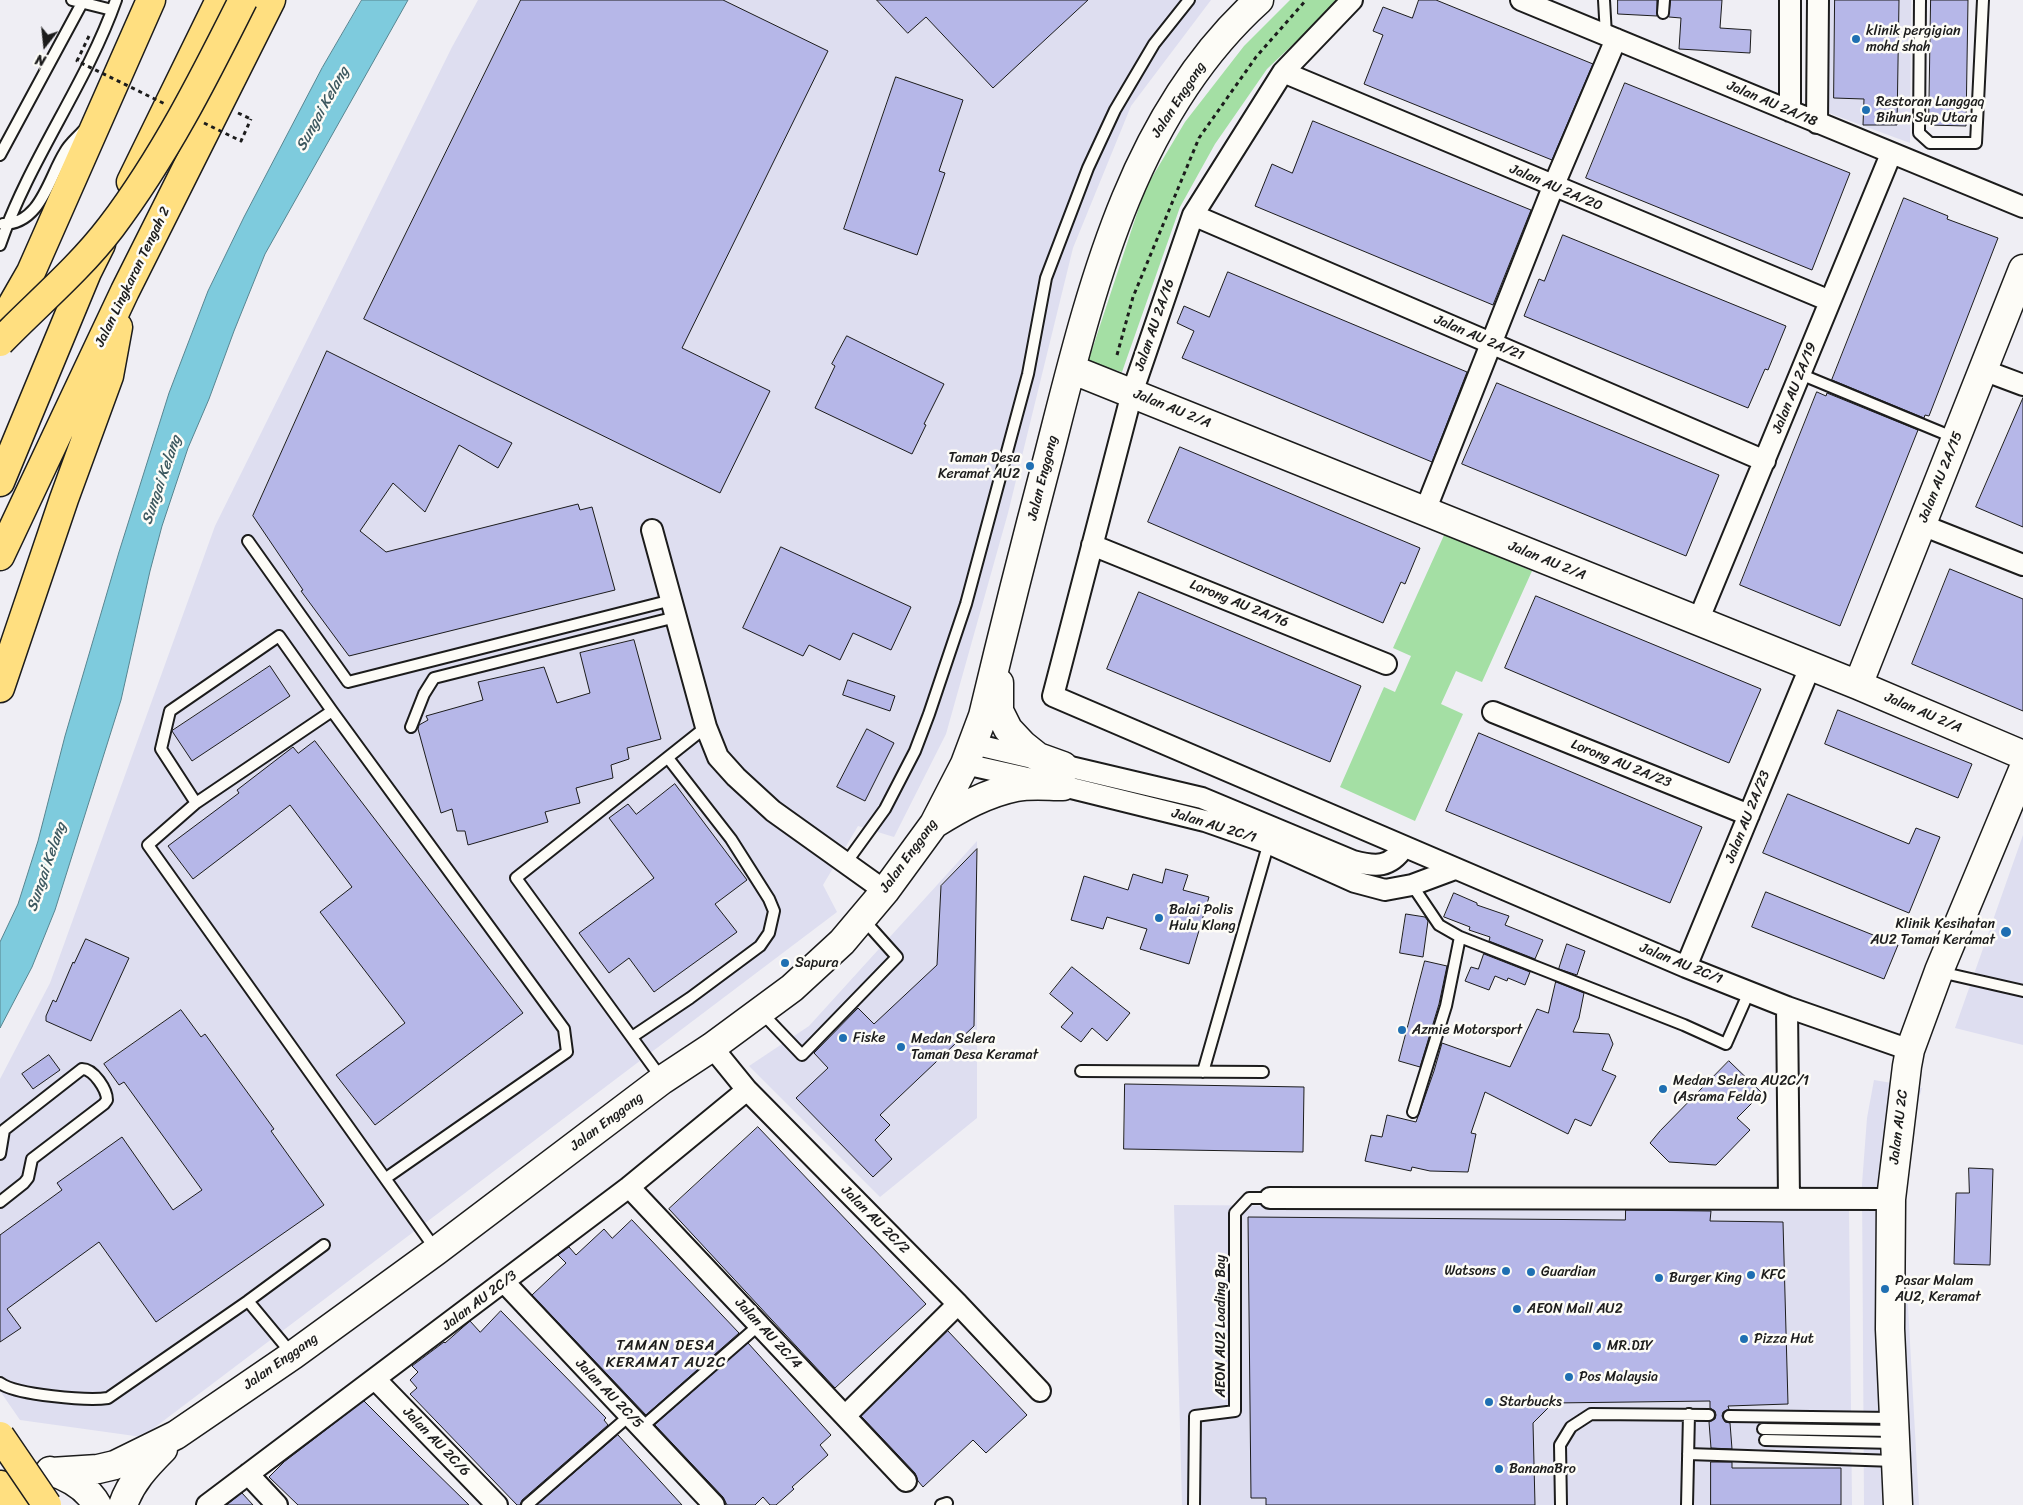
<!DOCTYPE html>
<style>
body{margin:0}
#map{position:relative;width:2023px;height:1505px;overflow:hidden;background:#efeef4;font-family:Sriracha,sans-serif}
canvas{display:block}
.north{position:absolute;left:20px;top:20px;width:50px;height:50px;-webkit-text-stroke:4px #fdfcf7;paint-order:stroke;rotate:196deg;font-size:14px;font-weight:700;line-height:20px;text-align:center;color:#1c1c1c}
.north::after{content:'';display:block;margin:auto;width:18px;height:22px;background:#1c1c1c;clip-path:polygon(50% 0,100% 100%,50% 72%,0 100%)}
</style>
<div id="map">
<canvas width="2023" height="1505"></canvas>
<div class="north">N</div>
</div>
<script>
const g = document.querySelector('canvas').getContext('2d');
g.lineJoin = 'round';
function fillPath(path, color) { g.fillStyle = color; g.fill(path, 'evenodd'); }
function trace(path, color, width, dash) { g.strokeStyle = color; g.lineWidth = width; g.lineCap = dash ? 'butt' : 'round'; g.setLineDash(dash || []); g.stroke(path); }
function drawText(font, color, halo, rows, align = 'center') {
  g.font = font + ' Sriracha,sans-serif'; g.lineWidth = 5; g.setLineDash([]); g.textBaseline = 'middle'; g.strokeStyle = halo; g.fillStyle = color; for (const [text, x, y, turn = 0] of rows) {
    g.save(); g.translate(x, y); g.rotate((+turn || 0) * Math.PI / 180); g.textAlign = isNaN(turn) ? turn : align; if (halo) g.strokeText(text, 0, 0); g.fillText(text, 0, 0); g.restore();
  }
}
fillPath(new Path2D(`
 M478,0H1211L1131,106L1073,248L1008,513L946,734L894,837L858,826L823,885L837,912L142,1437L20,1420L0,1391V1079L50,983L215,526L452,47Z
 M1826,0H1911L1910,143L1826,112Z
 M2023,835V1045L1955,1028Z
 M977,841V1118L880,1197L749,1066L809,1026Z
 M1874,1080L1922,1088L1909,1132L1902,1197L1919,1505H1864L1862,1184L1867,1118Z
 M1174,1205L1849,1209L1852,1505H1182Z`), '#dedef0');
fillPath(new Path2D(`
 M1290,0H1340L1267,69L1215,144L1180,207L1122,372L1088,362L1145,189L1185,122L1244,46Z
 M1445,533L1532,571L1482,682L1456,671L1441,704L1463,714L1415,821L1340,787L1384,687L1395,692L1411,656L1393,648Z`), '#a4dfa4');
const water = new Path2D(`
 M362,0H408L265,254L234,331L209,399L188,448L162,526L150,571L121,700L55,910L32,967L0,1028V942L18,904L38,841L65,736L119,552L169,393L208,291L244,217L322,68Z`);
fillPath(water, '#7ecbdd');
trace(water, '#578590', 1);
const building = new Path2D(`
 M521,0H723L828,51L682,348L770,391L720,493L364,319Z
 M877,0H1088L993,88L926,17L908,33Z
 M1419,0H1436L1593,64L1552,160L1364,84L1383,35L1373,31L1383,7L1412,18Z
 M1618,0H1657V16L1618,14Z
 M1671,0H1722L1720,28L1751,30L1750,53L1679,49L1681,18L1669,17Z
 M1835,0H1899L1897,125H1863L1864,99L1834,98Z
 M1931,0H1968L1966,126L1929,125Z
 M896,77L963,100L939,171L945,173L917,255L844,229Z
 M1625,83L1850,173L1812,270L1586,178Z
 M1313,121L1531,210L1493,305L1255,206L1272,164L1292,173Z
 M1904,198L1948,216L1947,219L1998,238L1929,416L1925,415L1924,418L1832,380Z
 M1563,235L1786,326L1768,370L1765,369L1748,408L1524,316L1539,279L1544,281Z
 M1228,272L1467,372L1432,462L1182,358L1194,331L1177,323L1184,306L1209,317Z
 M847,336L944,384L924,424L926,425L912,454L815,408L835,366L832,364Z
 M327,351L512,443L498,468L459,445L425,512L393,483L360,531L386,552L578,504L580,510L592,507L615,590L349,656L301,591L303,590L253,516Z
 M1497,383L1719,475L1686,556L1462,464Z
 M1817,392L1826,396L1827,393L1918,430L1840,626L1740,585Z
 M2023,398V527L1976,507Z
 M1180,447L1420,548L1405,584L1401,582L1383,623L1148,522Z
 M781,547L911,607L891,650L853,633L840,660L809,645L803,656L743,628Z
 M1950,569L2023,599V711L1912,664Z
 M1139,592L1361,686L1330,762L1107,669Z
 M1536,596L1761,689L1729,763L1505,668Z
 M634,640L661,739L627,748L629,759L611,765L613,778L576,788L580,803L545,812L548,822L468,845L465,831H457L452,809L441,813L418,729L419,725L428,720L426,716L483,700L478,682L544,667L557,703L590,693L580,653Z
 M270,666L290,696L192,761L172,731Z
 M848,680L895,696L890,711L843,695Z
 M1838,710L1972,764L1958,798L1825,744Z
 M867,729L894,743L865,801L837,787Z
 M1479,733L1702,827L1670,903L1446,811Z
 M315,741L523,1013L375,1125L336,1075L405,1023L320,912L352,887L290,805L193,879L168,846L239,793L237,790L293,747L298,753Z
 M675,784L747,880L715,904L737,932L654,992L629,958L609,973L579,933L654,878L609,818L628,804L636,814Z
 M1788,794L1909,844L1916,828L1940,837L1909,913L1763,853Z
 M977,849L974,1026L880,1115L890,1125L875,1140L892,1159L873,1177L796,1098L828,1068L814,1053L858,1008L874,1024L937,965L941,886Z
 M1166,869L1188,875L1183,890L1209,897L1189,964L1140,949L1147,929L1107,917L1103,929L1071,920L1084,876L1128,890L1133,874L1162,883Z
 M1766,892L1898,945L1884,979L1752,927Z
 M1454,893L1477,903V905L1509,916L1505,925L1543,940L1535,959L1489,941L1490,937L1469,930L1470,927L1444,917Z
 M1406,914L1425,917L1428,921L1423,957L1400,953Z
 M86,939L129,958L91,1041L46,1021V1016L53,1000L56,1002L73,962L74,963Z
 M1567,944L1585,951L1577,975L1559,969Z
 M1484,954L1530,972L1525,985L1508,978L1507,981L1495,976L1489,990L1465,981L1471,967L1478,969Z
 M1425,961L1447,966L1439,1004L1420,1067L1399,1061Z
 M1072,967L1130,1013L1107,1041L1092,1028L1081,1042L1061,1027L1073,1013L1050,994Z
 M1556,982L1584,993L1579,1018L1573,1032L1609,1034L1613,1044L1602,1070L1616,1076L1591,1126L1575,1119L1568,1134L1485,1092L1471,1133L1476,1134L1468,1172L1430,1171L1412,1167L1411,1171L1365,1161L1371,1135L1382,1137L1387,1115L1416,1122L1434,1071L1442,1043L1510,1067L1537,1009L1548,1013Z
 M181,1010L201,1037L205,1034L274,1129L271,1131L324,1205L156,1322L99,1242L7,1309L21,1328L0,1342V1235L62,1190L57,1183L122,1137L173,1210L202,1190L124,1082L119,1085L104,1064Z
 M49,1055L60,1070L33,1089L22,1074Z
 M1729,1061L1762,1093L1737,1118L1750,1130L1716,1165L1669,1162L1650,1143L1660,1131Z
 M1125,1084L1304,1087L1303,1152L1124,1149Z
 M758,1127L926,1304L835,1388L669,1209Z
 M1969,1168L1993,1169L1990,1265L1954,1264L1956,1193H1969Z
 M1626,1210L1711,1211L1710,1221L1783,1222L1788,1404L1728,1406L1729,1409L1723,1412L1722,1416L1725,1422L1730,1423L1732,1449L1711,1448L1709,1422L1715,1419L1716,1415L1715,1411L1710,1408V1401L1553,1403L1533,1423L1535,1505H1266V1498H1251L1248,1217L1625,1220Z
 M632,1220L739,1333L646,1415L532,1295L566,1263L558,1255L569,1247L576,1255L604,1229L612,1238Z
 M501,1311L606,1418L604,1420L608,1425L522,1500L520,1505H517L410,1394L417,1388L410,1380L418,1372L412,1366L444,1342L445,1343L470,1321L480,1332Z
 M948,1331L1027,1415L986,1453L973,1440L923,1487L918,1481L915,1473L861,1416Z
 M748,1343L831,1435L820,1445L828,1455L792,1487L794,1489L776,1505H770L763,1497L755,1505H727L723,1497L655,1425Z
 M364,1401L419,1456L469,1505H298L269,1477L284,1462Z
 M618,1435L682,1505H537Z
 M1711,1462H1732V1468H1841V1505H1711Z
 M242,1493L253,1505H227Z`);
fillPath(building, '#b6b7e8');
trace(building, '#1c1c1c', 1);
const lane = new Path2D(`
 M72,0L112,10
 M1604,0L1606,35
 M1920,0L1919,133L1930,143H1976L1983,0
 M1663,13L1664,0
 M0,155L82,3
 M3,224C41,224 49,177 65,152C69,144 77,138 83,131
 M0,245C29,160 86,85 116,0
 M1800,374L1955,438
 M248,541L348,682L672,600
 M332,711L196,803L148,845L436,1250
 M411,727L424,694L434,678L676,617
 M196,803L161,749L170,711L279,636L332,711L564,1029L567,1052L386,1178
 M846,863L885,809L915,751L929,714L966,604L1028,374L1046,278L1088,168L1115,110L1154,44L1189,0
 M1412,885L1439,925L1460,937L1684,1025L1726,1044L1749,992
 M1940,972L2023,991
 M761,1012L802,1055L897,957L863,919
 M632,1037L690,998L760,946L769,933L774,911L769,899L731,839L668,758
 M1081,1071L1263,1072
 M1203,1072L1269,842
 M662,1079L516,878L706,727
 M1413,1112L1446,1006L1460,937
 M0,1154L4,1130L82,1069C94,1069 107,1090 107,1100L104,1104L32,1159L28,1178L24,1183L0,1202
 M248,1301L292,1354
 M0,1383C16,1395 88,1401 108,1398L248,1301L324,1245
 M1729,1416L1893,1418
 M641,1428L759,1325
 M1763,1429L1895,1431
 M1765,1440L1894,1443
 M1688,1454L1895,1461
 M527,1505L629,1416
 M941,1505L947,1503
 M1194,1505L1195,1416L1235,1411V1213L1249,1198H1270
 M1561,1505L1560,1445L1571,1427L1591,1414L1709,1415
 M1687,1505L1689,1414`);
const street = new Path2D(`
 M1352,0L1283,72L1193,215L1132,393L1053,696L1686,967L1787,1007L1910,1050
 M1521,0L2023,207
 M1283,72L1830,301
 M1790,111V0
 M1817,123L1818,0
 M1193,215L1765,461
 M1983,370L2023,385
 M1425,511L1553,187L1616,39
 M1922,525L2023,565
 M652,530L706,727L718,757L736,777L773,811L885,891
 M1092,545L1386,664
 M1698,621L1891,154
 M1493,712L1749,815
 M973,744L1202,798L1353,861C1376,867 1390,868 1404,847
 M965,764L1063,786L1205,821L1268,843L1355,882L1385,890L1412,885L1455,869
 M1686,967L1810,667
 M1787,1007L1789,1199
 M712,1047L747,1090L958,1304L1040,1391
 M629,1187L906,1481
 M1270,1198L1891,1199
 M505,1283L714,1505
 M375,1379L497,1505
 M845,1416L958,1304
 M248,1474L277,1505
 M207,1505L629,1187L747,1090`);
const secondary = new Path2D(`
 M1071,369L1858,685L2023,755
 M999,683V711L1008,729L1023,745L1038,757L1063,766
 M1858,685L2023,269
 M934,824C960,808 986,793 1016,787C1031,784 1048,786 1063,786
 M50,1471C69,1477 87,1487 97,1505
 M51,1472L98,1469L115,1465L176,1435L293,1355L436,1251L662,1080L712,1047L792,988L842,942L885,891L934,824L965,764L983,716C1004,628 1026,541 1049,454C1090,294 1130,116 1259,0
 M123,1505C131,1482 146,1466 163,1449
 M1898,1505L1890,1329L1891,1199L1907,1066L1910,1050L1939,971L2023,770`);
const highway = new Path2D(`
 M131,182L220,0
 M0,326L31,272L151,0
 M0,482L87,272L101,244
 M0,556L125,291L271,0
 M0,688L64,499L109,376L118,327
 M0,1485L16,1505`);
trace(lane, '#1c1c1c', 14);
trace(street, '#1c1c1c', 24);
trace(secondary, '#1c1c1c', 31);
trace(highway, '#1c1c1c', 31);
trace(new Path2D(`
 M238,113L251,119
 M1117,355L1133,297L1199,138L1256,57L1306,0`), '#1c1c1c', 3, [4, 4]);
trace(lane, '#fdfcf7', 10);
trace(street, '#fdfcf7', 20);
trace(secondary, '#fdfcf7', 28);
trace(highway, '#ffdf80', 28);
const highwayBridge = new Path2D(`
 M0,342C37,304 79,269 111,227C164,157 204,78 243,0
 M0,1436L47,1505`);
trace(highwayBridge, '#1c1c1c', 31, []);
trace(new Path2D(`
 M89,36L77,61L165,104
 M204,123L241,141L251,119`), '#1c1c1c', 3, [4, 4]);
trace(highwayBridge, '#ffdf80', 28);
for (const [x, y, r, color] of [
 [1856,39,5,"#1f6fb2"],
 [1866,110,5,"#1f6fb2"],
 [1030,466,5,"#1f6fb2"],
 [1159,918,5,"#1f6fb2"],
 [2006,932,6,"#1f6fb2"],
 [785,963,5,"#1f6fb2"],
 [1402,1030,5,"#1f6fb2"],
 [843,1038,5,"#1f6fb2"],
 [901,1047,5,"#1f6fb2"],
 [1663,1089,5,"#1f6fb2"],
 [1506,1271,5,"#1f6fb2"],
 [1531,1272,5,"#1f6fb2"],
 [1751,1275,5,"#1f6fb2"],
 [1659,1278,5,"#1f6fb2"],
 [1885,1289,5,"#1f6fb2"],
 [1517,1309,5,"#1f6fb2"],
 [1744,1339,5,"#1f6fb2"],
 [1597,1346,5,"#1f6fb2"],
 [1569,1377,5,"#1f6fb2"],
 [1489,1402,5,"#1f6fb2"],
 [1499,1469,5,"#1f6fb2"]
]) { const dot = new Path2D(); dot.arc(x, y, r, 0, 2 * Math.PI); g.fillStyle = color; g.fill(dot); trace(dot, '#fdfcf7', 2); }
drawText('14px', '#1c1c1c', '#fdfcf7', [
 ["klinik pergigian",1866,31],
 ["mohd shah",1866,47],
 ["Restoran Langgaq",1876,102],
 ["Bihun Sup Utara",1876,118],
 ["Taman Desa",1020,458,"right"],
 ["Keramat AU2",1020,474,"right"],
 ["Balai Polis",1169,910],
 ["Hulu Klang",1169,926],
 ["Klinik Kesihatan",1995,924,"right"],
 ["AU2 Taman Keramat",1995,940,"right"],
 ["Sapura",795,963],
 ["Azmie Motorsport",1412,1030],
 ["Fiske",853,1038],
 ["Medan Selera",911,1039],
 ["Taman Desa Keramat",911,1055],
 ["Medan Selera AU2C/1",1673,1081],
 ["(Asrama Felda)",1673,1097],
 ["Watsons",1496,1271,"right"],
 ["Guardian",1541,1272],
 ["KFC",1761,1275],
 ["Burger King",1669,1278],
 ["Pasar Malam",1895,1281],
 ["AU2, Keramat",1895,1297],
 ["AEON Mall AU2",1527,1309],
 ["Pizza Hut",1754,1339],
 ["MR.DIY",1607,1346],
 ["Pos Malaysia",1579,1377],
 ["Starbucks",1499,1402],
 ["BananaBro",1509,1469]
], 'left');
drawText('14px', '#1c1c1c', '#fdfcf7', [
 ["Jalan Enggang",1179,100,-57],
 ["Jalan AU 2A/18",1772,104,23],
 ["Jalan AU 2A/20",1556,188,23],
 ["Jalan Lingkaran Tengah 2",133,277,-64],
 ["Jalan AU 2A/16",1155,325,-71],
 ["Jalan AU 2A/21",1479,338,23],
 ["Jalan AU 2A/19",1795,388,-68],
 ["Jalan AU 2/A",1172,409,22],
 ["Jalan AU 2A/15",1941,477,-68],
 ["Jalan Enggang",1043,478,-76],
 ["Jalan AU 2/A",1547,561,22],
 ["Lorong AU 2A/16",1239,604,22],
 ["Jalan AU 2/A",1923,713,23],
 ["Lorong AU 2A/23",1621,764,22],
 ["Jalan AU 2A/23",1748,817,-68],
 ["Jalan AU 2C/1",1214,826,17],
 ["Jalan Enggang",909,856,-54],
 ["Jalan AU 2C/1",1681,964,22],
 ["Jalan Enggang",607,1122,-37],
 ["Jalan AU 2C",1899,1127,-83],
 ["Jalan AU 2C/2",875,1220,45],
 ["Jalan AU 2C/3",480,1301,-37],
 ["AEON AU2 Loading Bay",1221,1326,-90],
 ["Jalan AU 2C/4",768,1334,47],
 ["Jalan Enggang",281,1362,-35],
 ["Jalan AU 2C/5",609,1394,46],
 ["Jalan AU 2C/6",436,1442,46]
]);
drawText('italic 15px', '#3e5960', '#fdfcf7', [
 ["Sungai Kelang",323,109,-61],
 ["Sungai Kelang",162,480,-71],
 ["Sungai Kelang",47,867,-71]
]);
g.letterSpacing = '1px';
drawText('15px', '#1c1c1c', '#fdfcf7', [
 ["TAMAN DESA",666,1346],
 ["KERAMAT AU2C",666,1363]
]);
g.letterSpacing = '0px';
</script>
